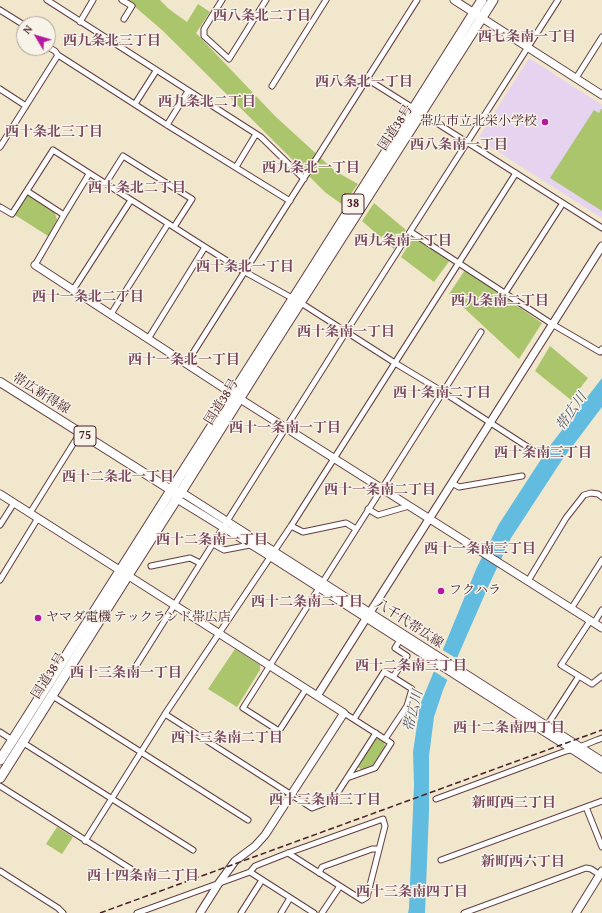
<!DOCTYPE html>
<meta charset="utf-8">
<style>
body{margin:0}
#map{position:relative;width:602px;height:913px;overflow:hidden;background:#f1e7cd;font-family:"Gentium Book Plus",serif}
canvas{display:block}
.north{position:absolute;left:16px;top:16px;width:40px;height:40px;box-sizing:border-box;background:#f7f3e8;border:1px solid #b29e9c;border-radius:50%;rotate:308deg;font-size:11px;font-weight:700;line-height:16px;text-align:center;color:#4a1f2b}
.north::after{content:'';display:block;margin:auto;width:14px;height:18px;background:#b5179e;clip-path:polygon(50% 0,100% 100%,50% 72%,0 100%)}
</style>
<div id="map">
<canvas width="602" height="913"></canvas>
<div class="north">N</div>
</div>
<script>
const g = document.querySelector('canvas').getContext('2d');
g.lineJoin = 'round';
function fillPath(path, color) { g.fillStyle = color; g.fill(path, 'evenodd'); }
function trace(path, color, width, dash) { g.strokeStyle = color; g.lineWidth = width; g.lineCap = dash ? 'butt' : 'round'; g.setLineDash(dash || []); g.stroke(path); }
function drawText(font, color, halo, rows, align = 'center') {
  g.font = font + ' "Gentium Book Plus","Noto Serif JP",serif'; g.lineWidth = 3; g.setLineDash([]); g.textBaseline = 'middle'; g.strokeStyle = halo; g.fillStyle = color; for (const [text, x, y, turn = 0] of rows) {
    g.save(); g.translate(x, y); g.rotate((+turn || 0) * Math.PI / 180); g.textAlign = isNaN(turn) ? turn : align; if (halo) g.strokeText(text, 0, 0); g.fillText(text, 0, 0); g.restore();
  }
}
fillPath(new Path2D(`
 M529,58L602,105V218L478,139Z`), '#e6d3f0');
fillPath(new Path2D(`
 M127,0H160L169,9L187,22L198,4L210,12L196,33L275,116L335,171L358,184L343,205L326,193L162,30Z
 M601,109H602V211L550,178L594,110L599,113Z
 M28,195L55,213L57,220L48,236L15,215Z
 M374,203L406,230L394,249L362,221Z
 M414,236L450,260L434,282L401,257Z
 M465,270L542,323L519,359L449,294Z
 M550,346L588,378L571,400L535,371Z
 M235,649L260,665V670L237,707L208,689Z
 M375,739H379L384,742L385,746L372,766L362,770L358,767Z
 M57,827L73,837L62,854L46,844Z`), '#aac56c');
fillPath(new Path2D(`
 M602,378V407L562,460L511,538L488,587L443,690L434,717L429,756V811L425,913H408L409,908L414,785L413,752L420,705L477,567L499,524L549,447Z`), '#62bce0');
fillPath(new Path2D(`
 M441,649L459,660L449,681L432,670Z`), '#f1e7cd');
const street = new Path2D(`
 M47,0L261,137L304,179
 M122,0L132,6L124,19
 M222,0L204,29V36L229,59L266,0
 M0,10L24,25
 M80,22L93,0
 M48,47L55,51L58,55L167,125L290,201
 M576,78L602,37
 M367,79L421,113L602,228
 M272,86L326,0
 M0,89L26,106
 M135,104L156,71
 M167,125L188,91
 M0,147L58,55
 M236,167L256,134
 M106,183L123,156L192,199L174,227
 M27,191L64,215
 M0,207L12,214L53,150L205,247L245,272L301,303L395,363L443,392L537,453
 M411,232L552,324L600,352L602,349
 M35,265L64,215L89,174
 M73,290L131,200
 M505,293L563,203
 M111,314L168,224
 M148,339L205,247
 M186,364L417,0
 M452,483L459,487L522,476
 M368,509L378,515L409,506
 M30,513L80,433
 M0,525L14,503
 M291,526L303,532L346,523L356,529
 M213,544L224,550L250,545
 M151,566L190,558L200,563
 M0,580L38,518
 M528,581L566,518L584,495L591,493L598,494L602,497
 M571,609L602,560
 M590,621L561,665L592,684L602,676
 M594,623L602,610
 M136,666L346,332L558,0
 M306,689L279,731L243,708L481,332
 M51,695L248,820
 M344,713L391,743L375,768L347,778
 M165,714L312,808L333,800L376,733
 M354,719L384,672L393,677L407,656L395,648L400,640
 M546,727L579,676
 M0,732L14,741
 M385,739L407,706L412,689L393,677
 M22,742L193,850
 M0,786L131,869
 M436,799L566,751C578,749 590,742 602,738
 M586,807L602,847
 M85,841L165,714L291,526L516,173
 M441,860L602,801
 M0,871L58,908L63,913
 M250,872L255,866L288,853L383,819L385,826L367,897L362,900L288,853
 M319,873L322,867L372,849H379
 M137,913L250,872L314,913
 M241,913L262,880
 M281,913L290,898
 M322,913L340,886
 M464,913L586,868L591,869L600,875`);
const secondary = new Path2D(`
 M454,0L602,95
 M35,265L245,402L602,628
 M177,491L181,492L189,497L602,761
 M0,494L344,713L265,835L255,846L235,861L219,883L200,913
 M174,495L177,499L263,552L543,731L573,750L602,769
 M317,696L602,246
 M576,913L602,871`);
const primary = new Path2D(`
 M0,382L171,490`);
const highway = new Path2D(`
 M0,760L120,571L177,481L307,277L482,0
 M0,778L128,575L181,492L268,353L493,0`);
trace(street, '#633d43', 7);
trace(secondary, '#633d43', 9);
trace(primary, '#633d43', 10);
trace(highway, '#633d43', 11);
trace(street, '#fff', 5);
trace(secondary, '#fff', 7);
trace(primary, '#fff', 8);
trace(highway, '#fff', 9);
trace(new Path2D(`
 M100,913L602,730`), '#4a1f2b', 1.5, [6, 3]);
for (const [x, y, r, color] of [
 [545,122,4,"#b5179e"],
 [441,591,4,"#b5179e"],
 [38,618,4,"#b5179e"]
]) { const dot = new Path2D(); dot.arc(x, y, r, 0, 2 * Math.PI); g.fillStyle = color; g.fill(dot); trace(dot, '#f7f3e8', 1.5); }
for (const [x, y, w] of [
 [353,204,22],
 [85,436,22]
]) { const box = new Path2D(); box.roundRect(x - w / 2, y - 10, w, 20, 3); g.fillStyle = '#f7f3e8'; g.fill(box); trace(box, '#4a1f2b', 1); }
drawText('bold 12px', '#4a1f2b', null, [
 ["38",353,204],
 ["75",85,436]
]);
drawText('13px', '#4a1f2b', '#f7f3e8', [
 ["帯広市立北栄小学校",537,122,"right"],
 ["フクハラ",449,591],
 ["ヤマダ電機 テックランド帯広店",46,618]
], 'left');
drawText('13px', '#4a1f2b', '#f7f3e8', [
 ["国道38号",396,128,-57],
 ["帯広新得線",41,394,32],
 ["国道38号",222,402,-58],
 ["八千代帯広線",409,624,33],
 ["国道38号",49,676,-58]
]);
drawText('bold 14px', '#79475d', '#f7f3e8', [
 ["西八条北二丁目",262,16],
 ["西七条南一丁目",527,37],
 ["西九条北三丁目",112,41],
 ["西八条北一丁目",364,82],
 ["西九条北二丁目",207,102],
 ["西十条北三丁目",54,132],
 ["西八条南一丁目",459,145],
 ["西九条北一丁目",311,168],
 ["西十条北二丁目",137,188],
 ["西九条南一丁目",403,241],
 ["西十条北一丁目",245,267],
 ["西十一条北二丁目",88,297],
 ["西九条南二丁目",500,301],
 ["西十条南一丁目",346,332],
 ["西十一条北一丁目",184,360],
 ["西十条南二丁目",442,393],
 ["西十一条南一丁目",285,428],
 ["西十条南三丁目",543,453],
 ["西十二条北一丁目",118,477],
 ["西十一条南二丁目",380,490],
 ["西十二条南一丁目",212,540],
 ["西十一条南三丁目",480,549],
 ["西十二条南二丁目",307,602],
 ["西十二条南三丁目",411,666],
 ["西十三条南一丁目",126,673],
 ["西十二条南四丁目",509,728],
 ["西十三条南二丁目",227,738],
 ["西十三条南三丁目",325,800],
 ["新町西三丁目",514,803],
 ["新町西六丁目",523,862],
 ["西十四条南二丁目",143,876],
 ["西十三条南四丁目",412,892]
]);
drawText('italic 14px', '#52566a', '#f7f3e8', [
 ["帯広川",572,412,-55],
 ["帯広川",414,711,-76]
]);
</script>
